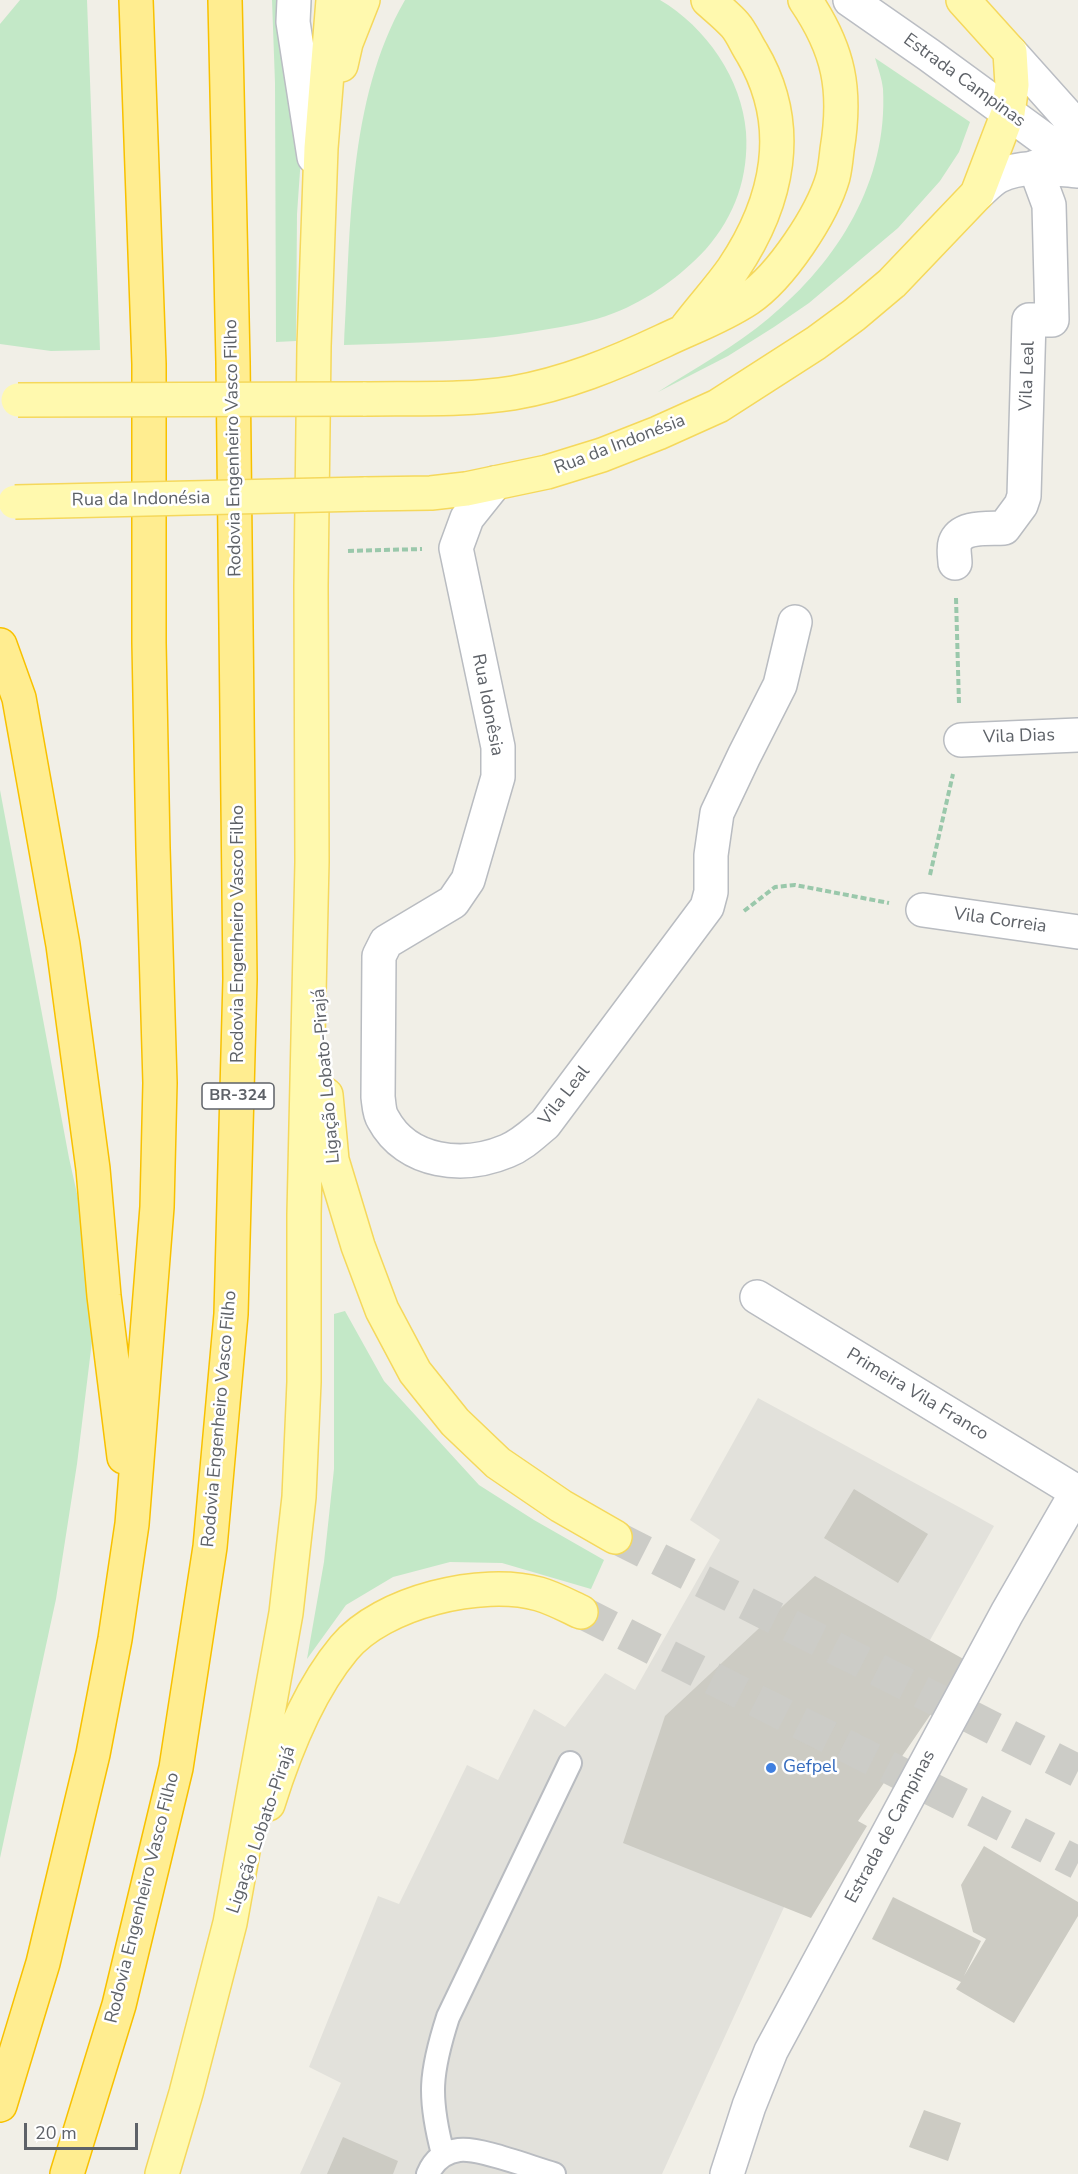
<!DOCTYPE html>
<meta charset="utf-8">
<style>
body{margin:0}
#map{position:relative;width:1078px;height:2174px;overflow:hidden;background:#f1efe7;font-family:"Nunito Sans",sans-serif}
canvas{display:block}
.scale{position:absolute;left:24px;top:2123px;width:114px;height:27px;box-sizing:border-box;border:3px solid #5e6268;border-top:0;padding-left:8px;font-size:18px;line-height:21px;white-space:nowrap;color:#5e6268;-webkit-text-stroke:4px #fff;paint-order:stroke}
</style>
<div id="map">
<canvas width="1078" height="2174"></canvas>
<div class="scale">20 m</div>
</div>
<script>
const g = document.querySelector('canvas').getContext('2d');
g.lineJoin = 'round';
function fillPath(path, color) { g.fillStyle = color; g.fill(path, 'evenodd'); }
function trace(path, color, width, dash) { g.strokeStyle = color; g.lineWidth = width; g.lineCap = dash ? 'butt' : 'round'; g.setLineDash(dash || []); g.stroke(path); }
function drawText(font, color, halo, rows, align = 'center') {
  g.font = font + ' "Nunito Sans",sans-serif'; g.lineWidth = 5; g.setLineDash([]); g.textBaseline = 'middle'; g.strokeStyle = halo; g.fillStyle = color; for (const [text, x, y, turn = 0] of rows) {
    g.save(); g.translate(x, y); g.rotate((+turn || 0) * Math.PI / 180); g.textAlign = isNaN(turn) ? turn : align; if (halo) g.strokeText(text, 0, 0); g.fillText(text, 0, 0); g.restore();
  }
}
fillPath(new Path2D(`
 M758,1398L994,1526L801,1870L662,2174H300L341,2083L309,2067L378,1896L399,1904L467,1765L498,1780L534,1709L565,1727L605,1673L635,1690L720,1540L690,1520Z`), '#e2e1db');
fillPath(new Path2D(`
 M20,0H87L100,350L51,351L0,344V24Z
 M272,0H312L297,214L296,341L276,342L275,83Z
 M405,0H660C706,27 742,79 746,132C749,176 735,216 706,249C681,276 648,300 614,313C591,322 567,326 543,330C477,342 411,343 344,345C351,232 347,100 405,0Z
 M875,58L970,122L959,152L940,181L898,228L809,303L774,327L728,356L658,392C695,368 736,346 769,318C838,261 888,181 883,89C882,79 878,68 875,58Z
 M0,790L69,1158L82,1216L94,1325L77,1464L56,1599L0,1858Z
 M345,1311L384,1381L479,1485L534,1520L604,1560L591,1589L502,1563L450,1562L393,1577L346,1605L307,1659L324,1562L334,1469V1314Z`), '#c3e8c7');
fillPath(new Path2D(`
 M854,1489L928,1534L898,1583L824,1538Z
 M815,1576L967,1661L858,1821L867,1826L811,1918L623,1843L665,1716Z
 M984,1846L1078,1902V1916L1014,2023L956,1989L961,1982L872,1939L893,1897L981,1941L964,1976L986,1939L973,1932L961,1885Z
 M924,2110L961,2123L948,2161L909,2147Z
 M343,2137L398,2161L393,2174H327Z`), '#cccbc3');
trace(new Path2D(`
 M615,1537L1078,1771
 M581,1612L1078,1863`), '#ccccc7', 33, [33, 16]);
const service = new Path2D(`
 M443,2154C428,2097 430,2073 448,2017L570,1763
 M428,2174C434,2160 444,2152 459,2150C479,2147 532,2168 554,2174`);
const minor = new Path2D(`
 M495,483L467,518L456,548L498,747V777L468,880L453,902L386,942L379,956L378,1097C379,1104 379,1113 383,1119C407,1164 464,1169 507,1151C522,1145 533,1134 545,1124L707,907L711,892V855L717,813L744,756L780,685L795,622
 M955,563C955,558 953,549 955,543C961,525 989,529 1004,528L1021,505L1024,496L1029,320H1052L1049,205L1035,167
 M961,740L1078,735
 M923,910L1078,932
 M757,1297L1077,1492`);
const secondary = new Path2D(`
 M294,0L293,22L314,157
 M850,0L929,55L1078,164
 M1010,52L1078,128
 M977,194C984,188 991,180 999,176C1025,164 1051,169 1078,171
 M727,2174L749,2106L771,2051L1007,1613L1078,1490`);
const primary = new Path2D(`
 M341,65L346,43L363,0
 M687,327C702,307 719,289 733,269C778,202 795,126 752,53C746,44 742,33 735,25C727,16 717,8 708,0
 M363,399C412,398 463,401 513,393C565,384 614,364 663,341C692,327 721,317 748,299C781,277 822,215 833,177C835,169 836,159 837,150C847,90 839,50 805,0
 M364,494L431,493L466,489L547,472L602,455L658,433L718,406L816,343L854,315L892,283L977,194L1008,113L1012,85L1010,52L963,0
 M326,1095L332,1160L358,1246L382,1310L415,1372L455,1422L498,1463L561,1506L615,1537
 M268,1804C284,1753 309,1690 344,1648C382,1602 482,1578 539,1594C553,1598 568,1606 581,1612
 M162,2174L186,2093L230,1923L286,1613L299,1497L304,1382V1214L312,862L311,586L314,346L321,148L333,0`);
const motorway = new Path2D(`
 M0,645L19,698L63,945L93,1169L104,1296L124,1457
 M0,2105L43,1963L93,1754L115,1639L132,1524L157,1207L160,1083L153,848L149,643V364L136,0
 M67,2174L119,2005L176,1768L210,1547L231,1314L240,979L233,362L225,0`);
trace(service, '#b9bcc1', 26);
trace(minor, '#b9bcc1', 36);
trace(secondary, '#babdc3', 36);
trace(primary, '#f5d85c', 36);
trace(motorway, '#f8c100', 36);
trace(new Path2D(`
 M348,551L422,549
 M956,598L959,704
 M930,875L953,774
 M744,911L775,887L795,885L889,903`), '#9ac8ab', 4, [6, 3]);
trace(service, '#fff', 22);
trace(minor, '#fff', 33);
trace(secondary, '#fff', 33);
trace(primary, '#fff9ae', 33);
trace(motorway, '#ffed90', 33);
const primaryBridge = new Path2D(`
 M18,400L363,399
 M15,502L364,494`);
trace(primaryBridge, '#f5d85c', 36, []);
trace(primaryBridge, '#fff9ae', 33);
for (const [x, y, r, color] of [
 [771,1768,6,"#3f7fe0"]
]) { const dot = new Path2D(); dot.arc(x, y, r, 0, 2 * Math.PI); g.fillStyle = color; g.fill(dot); trace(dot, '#fff', 2); }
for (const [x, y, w] of [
 [238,1096,72]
]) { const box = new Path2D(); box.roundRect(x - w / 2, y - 13, w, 26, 4.5); g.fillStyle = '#fff'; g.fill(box); trace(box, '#5e6268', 1.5); }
drawText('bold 16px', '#5e6268', null, [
 ["BR-324",238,1096]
]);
drawText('18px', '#5e6268', '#fff', [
 ["Estrada Campinas",964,81,36],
 ["Vila Leal",1028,376,-88],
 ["Rua da Indonésia",620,445,-21],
 ["Rodovia Engenheiro Vasco Filho",234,448,-91],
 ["Rua da Indonésia",141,500,-1],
 ["Rua Idonêsia",487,705,79],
 ["Vila Dias",1019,737,-2],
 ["Vila Correia",1000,921,8],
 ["Rodovia Engenheiro Vasco Filho",239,934,-90],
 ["Ligação Lobato-Pirajá",327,1076,-95],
 ["Vila Leal",565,1096,-52],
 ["Primeira Vila Franco",917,1395,31],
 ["Rodovia Engenheiro Vasco Filho",220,1419,-85],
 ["Estrada de Campinas",891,1827,-62],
 ["Ligação Lobato-Pirajá",262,1830,-71],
 ["Rodovia Engenheiro Vasco Filho",143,1898,-76]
]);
drawText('18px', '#366cbe', '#fff', [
 ["Gefpel",783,1768]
], 'left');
</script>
